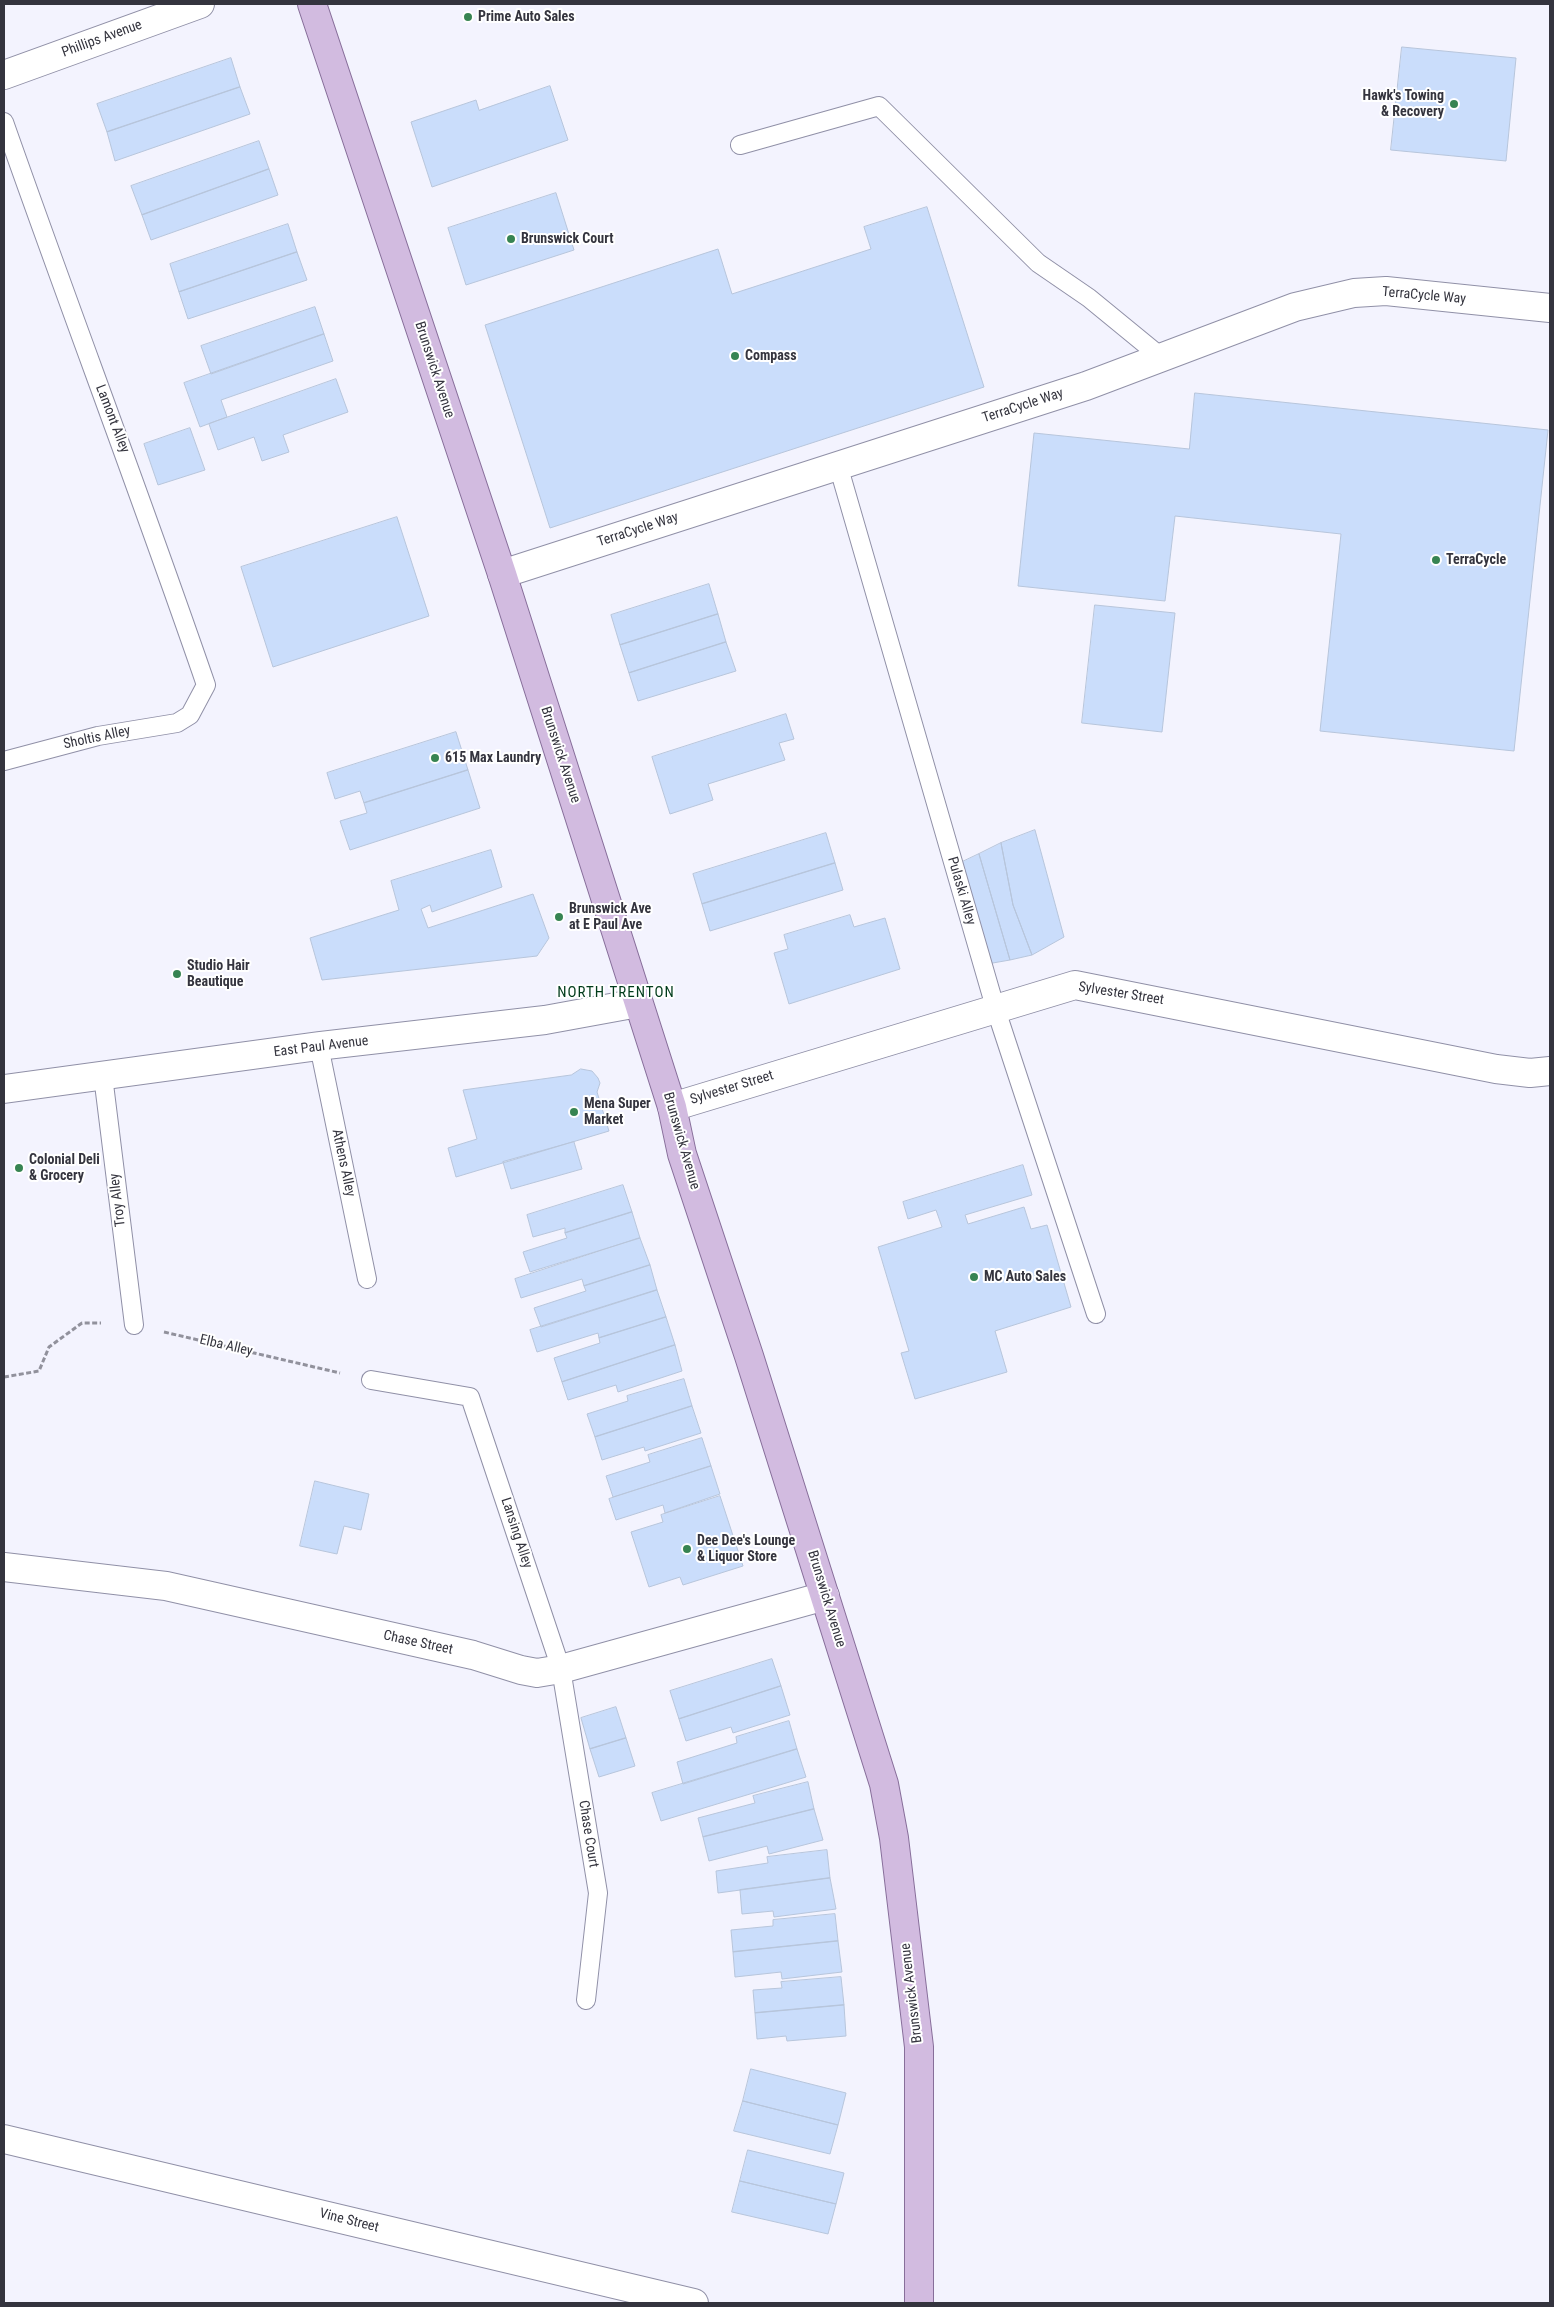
<!DOCTYPE html>
<style>
body{margin:0}
#map{position:relative;width:1554px;height:2307px;overflow:hidden;background:#f3f3fe;font-family:"Roboto Condensed",sans-serif}
canvas{display:block}
.frame{position:absolute;inset:0;border:5px solid #34343e;pointer-events:none}
</style>
<div id="map">
<canvas width="1554" height="2307"></canvas>
<div class="frame"></div>
</div>
<script>
const g = document.querySelector('canvas').getContext('2d');
g.lineJoin = 'round';
function fillPath(path, color) { g.fillStyle = color; g.fill(path, 'evenodd'); }
function trace(path, color, width, dash) { g.strokeStyle = color; g.lineWidth = width; g.lineCap = dash ? 'butt' : 'round'; g.setLineDash(dash || []); g.stroke(path); }
function drawText(font, color, halo, rows, align = 'center') {
  g.font = font + ' "Roboto Condensed",sans-serif'; g.lineWidth = 4; g.setLineDash([]); g.textBaseline = 'middle'; g.strokeStyle = halo; g.fillStyle = color; for (const [text, x, y, turn = 0] of rows) {
    g.save(); g.translate(x, y); g.rotate((+turn || 0) * Math.PI / 180); g.textAlign = isNaN(turn) ? turn : align; if (halo) g.strokeText(text, 0, 0); g.fillText(text, 0, 0); g.restore();
  }
}
const building = new Path2D(`
 M1402,47L1516,58L1506,161L1391,150Z
 M231,58L240,87L107,132L97,104Z
 M550,86L568,140L432,187L411,122L476,100L479,110Z
 M240,87L250,114L115,161L107,132Z
 M259,141L269,169L142,215L131,186Z
 M269,169L278,195L151,240L142,215Z
 M556,193L574,250L466,285L448,228Z
 M927,207L984,387L550,528L485,325L718,249L732,294L871,249L864,227Z
 M288,224L297,252L179,292L170,264Z
 M297,252L307,280L188,319L179,292Z
 M315,307L324,334L211,374L201,346Z
 M324,334L333,361L221,400L227,417L200,427L184,383Z
 M336,379L348,412L283,435L289,452L262,461L254,437L218,450L209,424Z
 M1195,393L1548,430L1514,751L1320,731L1341,534L1175,516L1165,601L1018,586L1034,433L1189,449Z
 M190,428L205,470L158,485L144,444Z
 M397,517L429,616L273,667L241,567Z
 M709,584L718,614L620,645L611,615Z
 M1095,605L1175,613L1162,732L1082,723Z
 M718,614L726,642L629,673L620,645Z
 M726,642L736,671L638,701L629,673Z
 M786,714L794,739L779,743L785,760L708,784L713,800L670,814L652,757Z
 M456,732L468,770L364,803L360,791L335,799L327,773Z
 M468,770L480,808L350,850L340,821L367,813L364,803Z
 M1035,830L1064,937L1032,955L1013,905L1001,843Z
 M826,833L835,863L702,904L693,874Z
 M1001,843L1013,905L1032,955L1010,960L979,854Z
 M491,850L502,887L432,912L430,905L421,909L428,928L533,894L549,938L537,956L322,980L310,938L399,910L391,881Z
 M979,854L1010,960L987,964L958,864Z
 M835,863L843,890L710,931L702,904Z
 M850,915L854,927L885,918L900,969L789,1004L774,953L788,949L784,935Z
 M581,1069L592,1071L598,1078L600,1083L597,1092L609,1131L456,1177L448,1148L477,1139L463,1090L571,1075Z
 M574,1142L582,1169L511,1189L503,1162Z
 M1023,1165L1032,1195L965,1215L968,1224L1024,1207L1031,1229L1047,1225L1071,1307L995,1331L1007,1372L915,1399L901,1353L909,1351L878,1247L942,1227L936,1210L908,1219L903,1202Z
 M623,1185L632,1212L565,1233V1228L533,1237L527,1215Z
 M632,1212L640,1238L530,1272L523,1252L567,1238L565,1233Z
 M640,1238L650,1265L584,1286L582,1279L521,1298L515,1279Z
 M650,1265L657,1290L541,1327L534,1308L586,1291L584,1286Z
 M657,1290L666,1317L599,1338L598,1333L537,1352L530,1330Z
 M666,1317L675,1345L562,1382L554,1358L600,1343L599,1338Z
 M675,1345L682,1371L618,1392L616,1385L568,1400L562,1382Z
 M684,1379L692,1406L595,1437L587,1414L628,1401L627,1396Z
 M692,1406L701,1433L645,1451L644,1447L602,1460L595,1437Z
 M702,1438L711,1466L613,1497L606,1476L650,1462L648,1455Z
 M711,1466L720,1494L665,1513L663,1505L616,1520L609,1499Z
 M315,1481L369,1494L361,1530L344,1526L337,1554L300,1546Z
 M720,1496L743,1566L683,1585L680,1577L649,1587L631,1532L663,1522L661,1515Z
 M772,1659L781,1686L679,1719L670,1691Z
 M781,1686L790,1715L733,1733L731,1727L686,1741L679,1719Z
 M616,1707L626,1738L590,1749L581,1718Z
 M789,1721L797,1749L683,1784L677,1762L737,1743L736,1737Z
 M626,1738L635,1766L599,1777L590,1749Z
 M797,1749L806,1777L661,1821L652,1793Z
 M808,1782L814,1809L703,1837L698,1818L755,1803L753,1796Z
 M814,1809L823,1840L769,1854L767,1846L709,1861L703,1837Z
 M827,1850L830,1878L718,1893L716,1871L768,1863L767,1857Z
 M830,1878L836,1909L774,1917L773,1911L742,1914L740,1890Z
 M835,1914L838,1941L733,1952L731,1930L773,1926V1920Z
 M838,1941L842,1972L782,1979L781,1972L735,1977L733,1952Z
 M841,1977L844,2005L755,2013L753,1990L782,1988L781,1982Z
 M844,2005L846,2036L787,2041L786,2036L757,2039L755,2013Z
 M751,2069L846,2093L838,2125L743,2101Z
 M743,2101L838,2125L830,2154L734,2131Z
 M748,2150L844,2173L836,2204L740,2181Z
 M740,2181L836,2204L828,2234L732,2212Z`);
fillPath(building, '#caddfb');
trace(building, '#b7c5db', 1);
const service = new Path2D(`
 M4,122C70,310 141,496 206,685L190,715L177,723L98,736L4,761
 M740,145L879,106L1038,263L1089,298L1161,357
 M838,465L995,1007L1096,1314
 M319,1046L367,1279
 M103,1076L134,1325
 M371,1380L470,1397L561,1669L598,1893L586,2000`);
const minor = new Path2D(`
 M4,75L200,4
 M502,574L1086,386L1295,307L1354,293L1386,291L1550,308
 M4,1089L319,1046L545,1020L638,1003
 M672,1107L1075,985L1496,1069L1530,1073L1550,1071
 M4,1567L166,1586L473,1655L521,1670L537,1673L561,1669L825,1596
 M4,2139L694,2303`);
const primary = new Path2D(`
 M312,4L502,574L672,1107L682,1154L749,1356L884,1784L894,1838L919,2047V2303`);
trace(service, '#9090a7', 20);
trace(minor, '#9090a7', 30);
trace(primary, '#876e9a', 30);
trace(new Path2D(`
 M164,1332L340,1373
 M4,1377L39,1371L49,1347L82,1323H101`), '#91919c', 3, [5, 2.5]);
trace(service, '#fff', 18);
trace(minor, '#fff', 28);
trace(primary, '#d2bbe0', 28);
for (const [x, y, r, color] of [
 [468,17,5,"#378452"],
 [1454,104,5,"#378452"],
 [511,239,5,"#378452"],
 [735,356,5,"#378452"],
 [1436,560,5,"#378452"],
 [435,758,5,"#378452"],
 [559,917,5,"#378452"],
 [177,974,5,"#378452"],
 [574,1112,5,"#378452"],
 [19,1168,5,"#378452"],
 [974,1277,5,"#378452"],
 [687,1549,5,"#378452"]
]) { const dot = new Path2D(); dot.arc(x, y, r, 0, 2 * Math.PI); g.fillStyle = color; g.fill(dot); trace(dot, '#fff', 2); }
drawText('bold 14px', '#34343e', '#fff', [
 ["Prime Auto Sales",478,17],
 ["Hawk's Towing",1444,96,"right"],
 ["& Recovery",1444,112,"right"],
 ["Brunswick Court",521,239],
 ["Compass",745,356],
 ["TerraCycle",1446,560],
 ["615 Max Laundry",445,758],
 ["Brunswick Ave",569,909],
 ["at E Paul Ave",569,925],
 ["Studio Hair",187,966],
 ["Beautique",187,982],
 ["Mena Super",584,1104],
 ["Market",584,1120],
 ["Colonial Deli",29,1160],
 ["& Grocery",29,1176],
 ["MC Auto Sales",984,1277],
 ["Dee Dee's Lounge",697,1541],
 ["& Liquor Store",697,1557]
], 'left');
drawText('14px', '#34343e', '#fff', [
 ["Phillips Avenue",102,39,-20],
 ["TerraCycle Way",1424,296,5],
 ["Brunswick Avenue",434,370,72],
 ["TerraCycle Way",1023,406,-18],
 ["Lamont Alley",112,419,69],
 ["TerraCycle Way",638,530,-18],
 ["Sholtis Alley",97,738,-12],
 ["Brunswick Avenue",560,755,72],
 ["Pulaski Alley",961,891,74],
 ["Sylvester Street",1121,994,9],
 ["East Paul Avenue",321,1047,-7],
 ["Sylvester Street",732,1088,-17],
 ["Brunswick Avenue",681,1141,74],
 ["Athens Alley",343,1163,78],
 ["Troy Alley",118,1200,-97],
 ["Elba Alley",226,1346,13],
 ["Lansing Alley",516,1533,72],
 ["Brunswick Avenue",826,1599,73],
 ["Chase Street",418,1643,12],
 ["Chase Court",588,1834,81],
 ["Brunswick Avenue",912,1993,-97],
 ["Vine Street",349,2221,14]
]);
g.letterSpacing = '1px';
drawText('15px', '#003b1b', '#fff', [
 ["NORTH TRENTON",616,993]
]);
g.letterSpacing = '0px';
</script>
